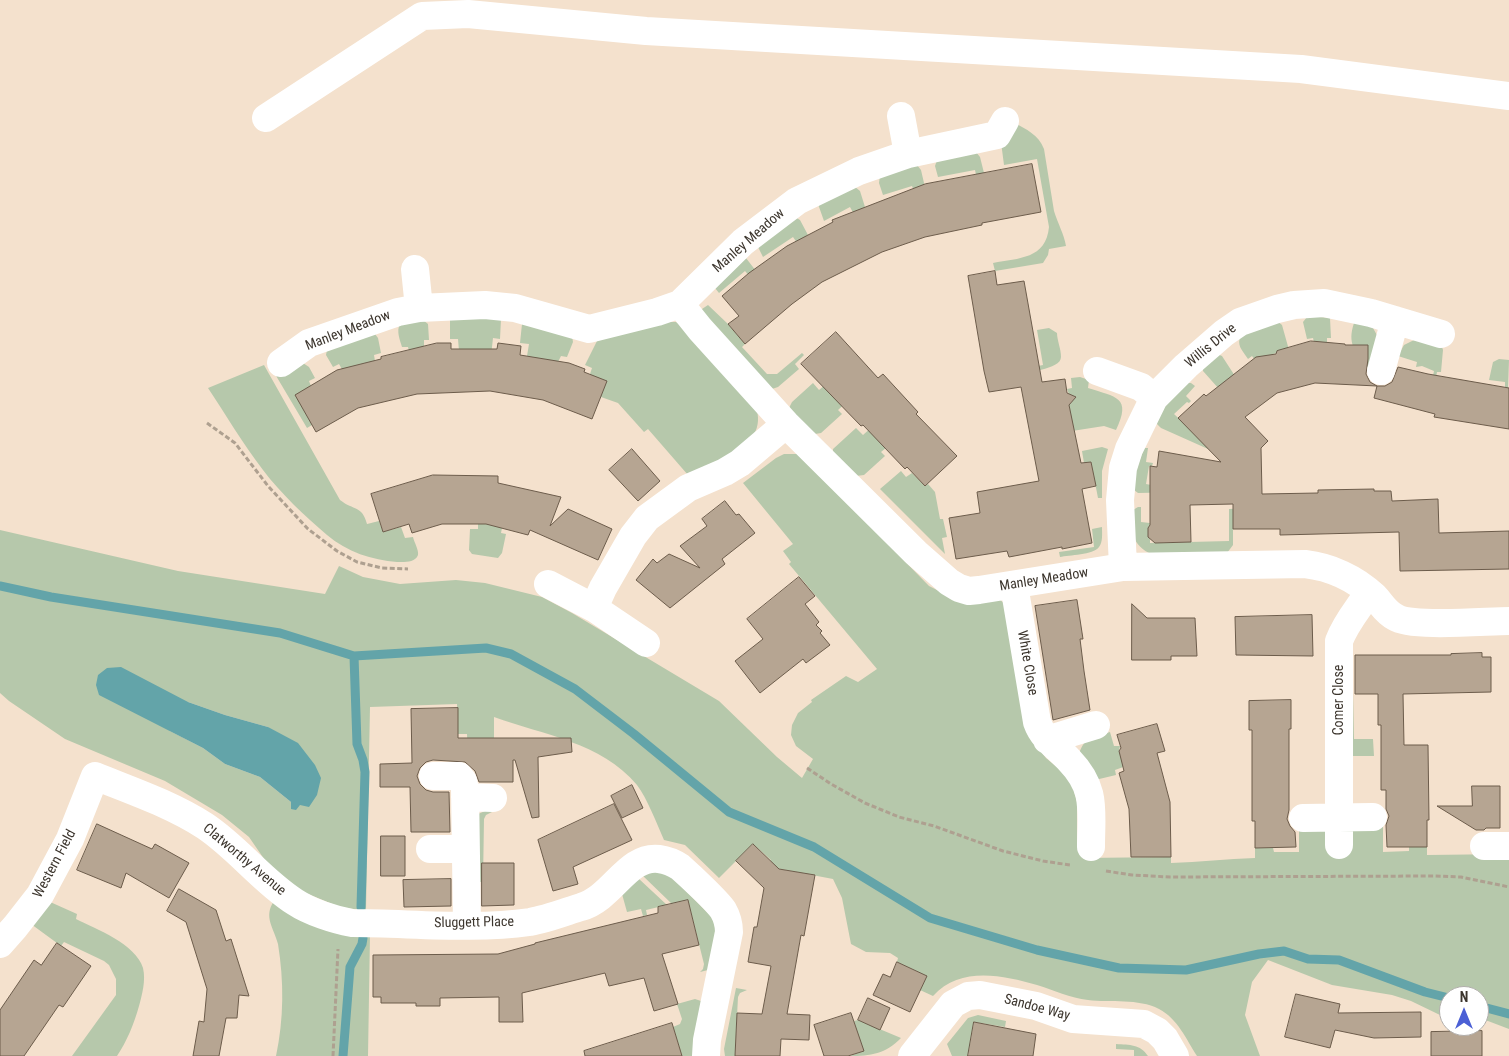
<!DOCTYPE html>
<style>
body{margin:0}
#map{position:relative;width:1509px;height:1056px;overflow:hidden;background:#f4e1cd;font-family:"Roboto Condensed",sans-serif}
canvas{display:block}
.north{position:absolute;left:1439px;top:986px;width:50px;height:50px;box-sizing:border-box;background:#fff;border:1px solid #b1aeab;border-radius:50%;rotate:0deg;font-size:14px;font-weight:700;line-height:20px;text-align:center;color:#3c352d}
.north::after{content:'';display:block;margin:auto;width:18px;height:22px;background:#4c60d5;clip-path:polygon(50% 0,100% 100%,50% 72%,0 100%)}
</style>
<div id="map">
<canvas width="1509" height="1056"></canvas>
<div class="north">N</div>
</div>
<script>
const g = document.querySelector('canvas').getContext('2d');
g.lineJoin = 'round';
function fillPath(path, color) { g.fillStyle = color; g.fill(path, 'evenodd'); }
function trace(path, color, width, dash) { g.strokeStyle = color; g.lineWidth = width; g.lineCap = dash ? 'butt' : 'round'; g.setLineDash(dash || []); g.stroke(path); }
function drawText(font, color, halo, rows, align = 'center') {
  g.font = font + ' "Roboto Condensed",sans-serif'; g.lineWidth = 4; g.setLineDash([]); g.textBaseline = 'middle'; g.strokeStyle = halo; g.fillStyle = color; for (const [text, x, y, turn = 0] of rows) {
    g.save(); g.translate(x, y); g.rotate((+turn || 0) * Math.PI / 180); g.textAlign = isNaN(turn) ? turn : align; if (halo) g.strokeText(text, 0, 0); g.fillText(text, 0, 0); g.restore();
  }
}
fillPath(new Path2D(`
 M1013,122C1027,130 1038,134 1044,149L1054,211C1058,224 1064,234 1066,246L1049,249L1048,255L1043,263L995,271L993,263C1019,258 1046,259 1049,227L1037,159L1004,165L1001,142Z
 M976,152L980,157L984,173L981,174L978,184L975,170L938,177L935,166L937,160Z
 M917,165L921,170L930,209L922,210L912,186L883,195L879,183L880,175Z
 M854,186L860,191L865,207L857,220L850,207L824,221L818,204Z
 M795,217L800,220L808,235L806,236L810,245L802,250L793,237L763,257L758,247Z
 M746,258L769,288L763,292L745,271L719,293L715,288Z
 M708,305L728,324L745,344L742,347L767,374H777L802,353L804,355L795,364L799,369L778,387L772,389L702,312V309Z
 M1310,316L1330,318L1331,338H1327V355L1317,356L1313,338L1307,339L1303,322L1307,317Z
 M451,318L501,319L500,339L493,338L491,356L472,349H465L459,351L458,339H450V320Z
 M423,320L428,324L429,340H424V357L411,359L408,347H402C400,340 396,331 400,324Z
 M1277,321L1282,325L1289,350C1279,348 1280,352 1273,354L1275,363L1262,369L1252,356L1248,359C1242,350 1236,345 1241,335Z
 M668,322H676L682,326L756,407C759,416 759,426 754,434C743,452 707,467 688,475L648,429L644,432L618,403L601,397L590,374L592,368L585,365L599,337Z
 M1354,323L1368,324L1373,328L1378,337L1372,368L1367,367C1355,351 1347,344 1354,323Z
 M522,324L572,336L573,342L567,357L561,356L554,370L527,356L529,344L520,343Z
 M1049,328L1057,333C1057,340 1061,349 1061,357C1061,370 1024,372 1014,374L1013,371L1043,365L1037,330Z
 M375,334L378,338L381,353L374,355L375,361L357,365L359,373L347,378L339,364L333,367L326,355L327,350Z
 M1414,340L1442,347L1443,350L1441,372H1437L1434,389H1430L1434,371L1422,366L1416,367L1417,362L1398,356L1404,345Z
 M1217,354L1222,356L1235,376L1219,389L1203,371V369Z
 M1499,359L1509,360L1508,388L1505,387V382L1489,380L1493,362Z
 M303,363L309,367L315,378L309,381L311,386L312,425L307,428L272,369Z
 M264,365L340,500C354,511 362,505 367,524L379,521L383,532L401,527L405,538L413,537C414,542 419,550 418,555C415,563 404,562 397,562C372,560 347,552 327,535C305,516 281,494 263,470C243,444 226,415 208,388Z
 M1080,377L1089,380L1088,388C1116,397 1132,397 1116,430L1104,426L1072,431V420L1070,419L1069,405L1072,402L1067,389L1072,388L1071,378Z
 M813,383L819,390L825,385L850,399L838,410L842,414L821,433L815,434L789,408L792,402Z
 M1185,383H1191L1195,386L1186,396L1191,401L1189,403L1187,402L1174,414L1209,447L1208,449L1161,428L1156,423V417Z
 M873,426L892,443L881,452L885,456L864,475L856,476L833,452V449L856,428L863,435Z
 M1102,447L1108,449L1102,471V498H1098L1091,462L1084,463L1082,451Z
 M1144,448H1148L1146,462L1153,463L1152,466H1149L1146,484L1187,492L1138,493L1130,487Z
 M784,454H797L804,458L929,586L951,597L998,598L1006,605L1033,741L1046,758L1064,773L1072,783L1077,802V847L1082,848L1083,858L1171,857V863C1199,862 1227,859 1255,858V848H1273L1274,852H1299V819L1350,829L1383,820V852L1409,851V847H1427V855L1509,854V1029L1488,1021L1479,1020V996H1449V1016L1440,1015L1411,1001L1392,995L1332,985L1268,960L1252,982L1245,1015L1260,1056H1197C1186,1039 1178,1019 1159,1009C1138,998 1111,1003 1088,1000C1070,998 1054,990 1037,985C1002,975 960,966 933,996L920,990L926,976L897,962L898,958L890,953L866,952L851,944L842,898L833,879L765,866L771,860L753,844L719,878L685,845L664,840C657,824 647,798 637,785C601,742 543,735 494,717V738L468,763L467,734H458L457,704L370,707L366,910L342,908L296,889L273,872L249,837L222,815L165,781L65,739L9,701L0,693V530L178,571L325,594L339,566L363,577L400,584L456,580L485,583L542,597L572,613L719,701L777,757L802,778L813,759L796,746L791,735L792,725L798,713L812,702L811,700L846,676L858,682L877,669L789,564L791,562L783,551L793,544L743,483L776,458ZM188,702L225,715L268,727L296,810L291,802L260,777L225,764L203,748L170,731Z
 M901,471L906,477L912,473L925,486L928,484L935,492L940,519H943L947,537L942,538L945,554L880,489Z
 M1138,507H1141V522L1150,523L1148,537L1150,539V543L1229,541V509L1249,508L1233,512V545L1227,553H1149C1129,542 1133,529 1133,510Z
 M505,513L501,533L506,534L502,553L498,558L472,554L469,550L470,529H478V516Z
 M1102,527C1102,534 1103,542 1099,547C1093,555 1069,555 1060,557L1059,552L1094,547L1092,529Z
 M1352,645L1354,739H1373L1374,756H1351Z
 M1110,732L1114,746H1120L1119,751L1126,766L1115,770L1116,775L1095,780L1079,754C1084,737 1094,737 1110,732Z
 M496,810L486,815L484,819L483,882H476L478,814L485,811Z
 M651,870L671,876L713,918L716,930L708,970L700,972L703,969L704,964L688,900L672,904L642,875Z
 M638,878L667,905L646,910L647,915L643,916L641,909L627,912L622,894Z
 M48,901L77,914L76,919C96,929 136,944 143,968C146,980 142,995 139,1006C134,1024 127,1041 117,1056H72L116,995V979L109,965L104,961L64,942L61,946L31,924Z
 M274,901L370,935L368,1056H276C284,1019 284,981 278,944C274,928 263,917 274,901Z
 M736,988L747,990L740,993L738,997L735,1055L745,1056H725L724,1049Z
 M695,999L701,1001L695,1056H682L673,1027L680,1024L682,1019L677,1004Z
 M978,1015L1006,1021L1005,1027L974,1022L968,1056H952L947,1044L968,1018Z
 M858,1020L901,1038C886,1054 870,1056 850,1056L863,1051L854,1021Z
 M1116,1044C1130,1045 1140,1044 1148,1056H1134V1050L1116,1049Z`), '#b6c8ab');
fillPath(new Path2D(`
 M121,667L188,702L225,715L268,727L298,743L315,765L321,778L317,795L309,807L300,805L296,810L291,809V802L260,777L225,764L203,748L99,695L96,685L98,675L107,668Z`), '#63a4a9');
trace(new Path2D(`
 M0,586L51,597L280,633L354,656L486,648L511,654L575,689L634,734L729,812L814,847L930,918L1037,950L1119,968L1186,970L1259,954L1284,951L1308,959L1339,960L1425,992L1449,998
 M354,656L357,744L363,760L365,772L361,907
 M1479,1006L1509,1014
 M343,1056L350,967L362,944L363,938`), '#63a4a9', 9);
const building = new Path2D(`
 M1032,164L1041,212L982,223V225L925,237L882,252L822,282L792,304L745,344L728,324L739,316L722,296L749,273L787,246L833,222L832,220L925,184Z
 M995,271L997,285L1024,281L1042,382L1065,379L1067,393L1076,397L1069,405L1081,463L1091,462L1096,486L1082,489L1092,543L1062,549V547L1009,557L1007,551L956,559L949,518L980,513L977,492L1039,481L1021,387L989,392L984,371L968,276Z
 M836,332L878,378L883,374L918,412L916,414L957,456L925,486L907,467L905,469L863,425L861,426L801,364Z
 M1311,341L1345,344V345H1368V359L1366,374L1370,382L1377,386H1385L1392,382L1398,367L1428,374L1509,388V429L1434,417L1435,414L1374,398L1377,386L1315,383L1277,393L1245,417L1268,441L1261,448L1262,494L1318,493V490L1374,489V491H1391L1392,501L1438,499L1439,533L1509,531V569L1400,571L1399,532L1280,535V529H1233V504L1190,505L1191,542L1155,543L1148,537V528L1150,525V466L1157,467L1159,451L1221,462L1178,418L1204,394L1206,396L1256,357L1276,354L1277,351Z
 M437,343H451V349H497L498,343L521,346L520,355L569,363L585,369L584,372L607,381L592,419L543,400L490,391L417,394L358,408L316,432L295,395L337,370L381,359V357Z
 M632,449L660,481L638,501L609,470Z
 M433,475L498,476V483L561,497L550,526L568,509L612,529L598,560L530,530L528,535L486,524H442L412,533L409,524L383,532L371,494Z
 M725,501L736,515L739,514L755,533L722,559L725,564L670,608L636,580L653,559L657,563L669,554L700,568L680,546L707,526L702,519Z
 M799,577L815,596L805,604L819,622L816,625L822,631L820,633L830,645L806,663L803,659L760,693L735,661L763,639L747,619Z
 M1077,600L1083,639H1080L1084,671L1090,710L1053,720L1035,606Z
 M1132,604L1147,618H1195L1197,656H1171V660H1132Z
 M1312,615L1313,656L1236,655L1235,617Z
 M1482,653V657H1491V692L1403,694L1404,745H1428L1429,820H1427V847H1387L1386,825L1389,816L1386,809V790H1381V725H1378V694H1355V655H1451V654Z
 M1291,700V729H1289V810L1287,819L1290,826L1295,832L1296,847L1255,848V821H1252V730H1249V701Z
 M458,708V738H571L572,752L538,757L539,817L532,818L515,760H513V782H479L475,771L465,762L433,760L426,762L420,768L417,776L420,784L426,790L433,792H449L450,832H411L410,787H380V764L412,763L411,709Z
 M1157,724L1165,751L1157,753L1170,802L1171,857H1131L1129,809L1119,773L1124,771L1119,751L1121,748L1117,735Z
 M632,785L643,808L622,818L611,796Z
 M1472,786H1500V828H1486L1484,830H1476L1437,806H1472Z
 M614,804L632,840L573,867L578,884L553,891L538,840Z
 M97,824L152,849L155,844L189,863L169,898L126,873L121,888L77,870Z
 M381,836H405V876H381Z
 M753,844L779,869L815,875L804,936L801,935L787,1014L810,1015L809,1040L781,1039L780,1056H735L737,1013L762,1014L771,966L748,962L754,927H757L764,888L736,861Z
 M482,863H514V905L482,906Z
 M451,879V906L404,907L403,880Z
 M179,889L216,910L226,941L231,939L249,996L239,995L237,1018H226L219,1056H193L199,1021L204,1022L207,989L186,922L167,911Z
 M688,900L699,945L662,954L678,1004L654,1011L644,978L609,986L605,973L522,993L523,1022H499V997L440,998V1006H416V1003H381V997H373V955L498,954L535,944V943L658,913V907Z
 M57,943L91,966L63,1007L59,1005L24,1056H0V1010L34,960L41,965Z
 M897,962L927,976L910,1012L873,995L883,974L890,977Z
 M1296,994L1340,1004L1338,1013L1421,1012V1037L1374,1038L1335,1030L1330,1048L1285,1037Z
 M868,998L890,1008L880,1030L858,1020Z
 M851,1013L864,1051L848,1056H824L814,1025Z
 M974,1022L1036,1034L1033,1056H968Z
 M672,1023L682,1056H585L584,1051Z
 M1482,1031V1056H1431V1032Z`);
fillPath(building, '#b6a592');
trace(building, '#6c5c4b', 1);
trace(new Path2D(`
 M207,423L235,443L268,486L308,529L337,551L357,562L382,568L408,569
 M807,768L831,784L865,803L899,817L934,826L1003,851L1043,861L1070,865
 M1106,871L1132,875L1170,877L1435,876L1461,877L1509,887
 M333,1056L338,949`), '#aea090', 3, [5, 2.5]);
trace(new Path2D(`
 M901,116L908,154
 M266,118L422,16L468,14L646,31L1301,69L1509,96
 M415,269L419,308
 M680,304L700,329L786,424L916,553L949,582L959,588L969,591L979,590L1123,567L1305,564C1330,567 1355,578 1374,596C1381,603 1385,612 1395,617C1412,628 1486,621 1509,621
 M281,363L309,343L398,312L419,308L485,305L515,308L589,329L657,312L680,304L743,242L797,201L859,171L908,154L997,135L1005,121
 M1097,371L1141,387L1154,398
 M1381,371L1395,320
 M1123,567L1120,500L1123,468L1129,449L1154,398L1186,366L1224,333L1240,322L1277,309L1294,305L1324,303L1371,313L1441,334
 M548,584L594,608L646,643
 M1014,585L1037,722C1043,739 1057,747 1069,760C1097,789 1091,810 1091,847
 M594,608L603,588L633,536L647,518L688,488L725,472L740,463L786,424
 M1047,740L1096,725
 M433,776H459L463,781L465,789L467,925
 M465,797L493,798
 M1303,818L1373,817
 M1339,845V641C1346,622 1359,608 1369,592
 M1484,846H1509
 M430,849H465
 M0,944L15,927L40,895L70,839L95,776C132,791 171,804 205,826C238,848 262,881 295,902C310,912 335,920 352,923C409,923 473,930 530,922C547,919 565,912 581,907C613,898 627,855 659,859C666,860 674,863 680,867C689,875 716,900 723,910C727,917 729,924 729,932L707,1040L706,1056
 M912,1056L953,1004L968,996L980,995L1036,1006L1073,1019L1144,1024L1157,1031L1165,1039L1175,1056`), '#fff', 28);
drawText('14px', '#3c352d', '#fff', [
 ["Manley Meadow",749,241,-41],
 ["Manley Meadow",348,331,-21],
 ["Willis Drive",1211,346,-39],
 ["Manley Meadow",1044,580,-9],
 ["White Close",1027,663,80],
 ["Comer Close",1339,700,-90],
 ["Clatworthy Avenue",244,860,40],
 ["Western Field",55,864,-62],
 ["Sluggett Place",474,923,-1],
 ["Sandoe Way",1037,1008,15]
]);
</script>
